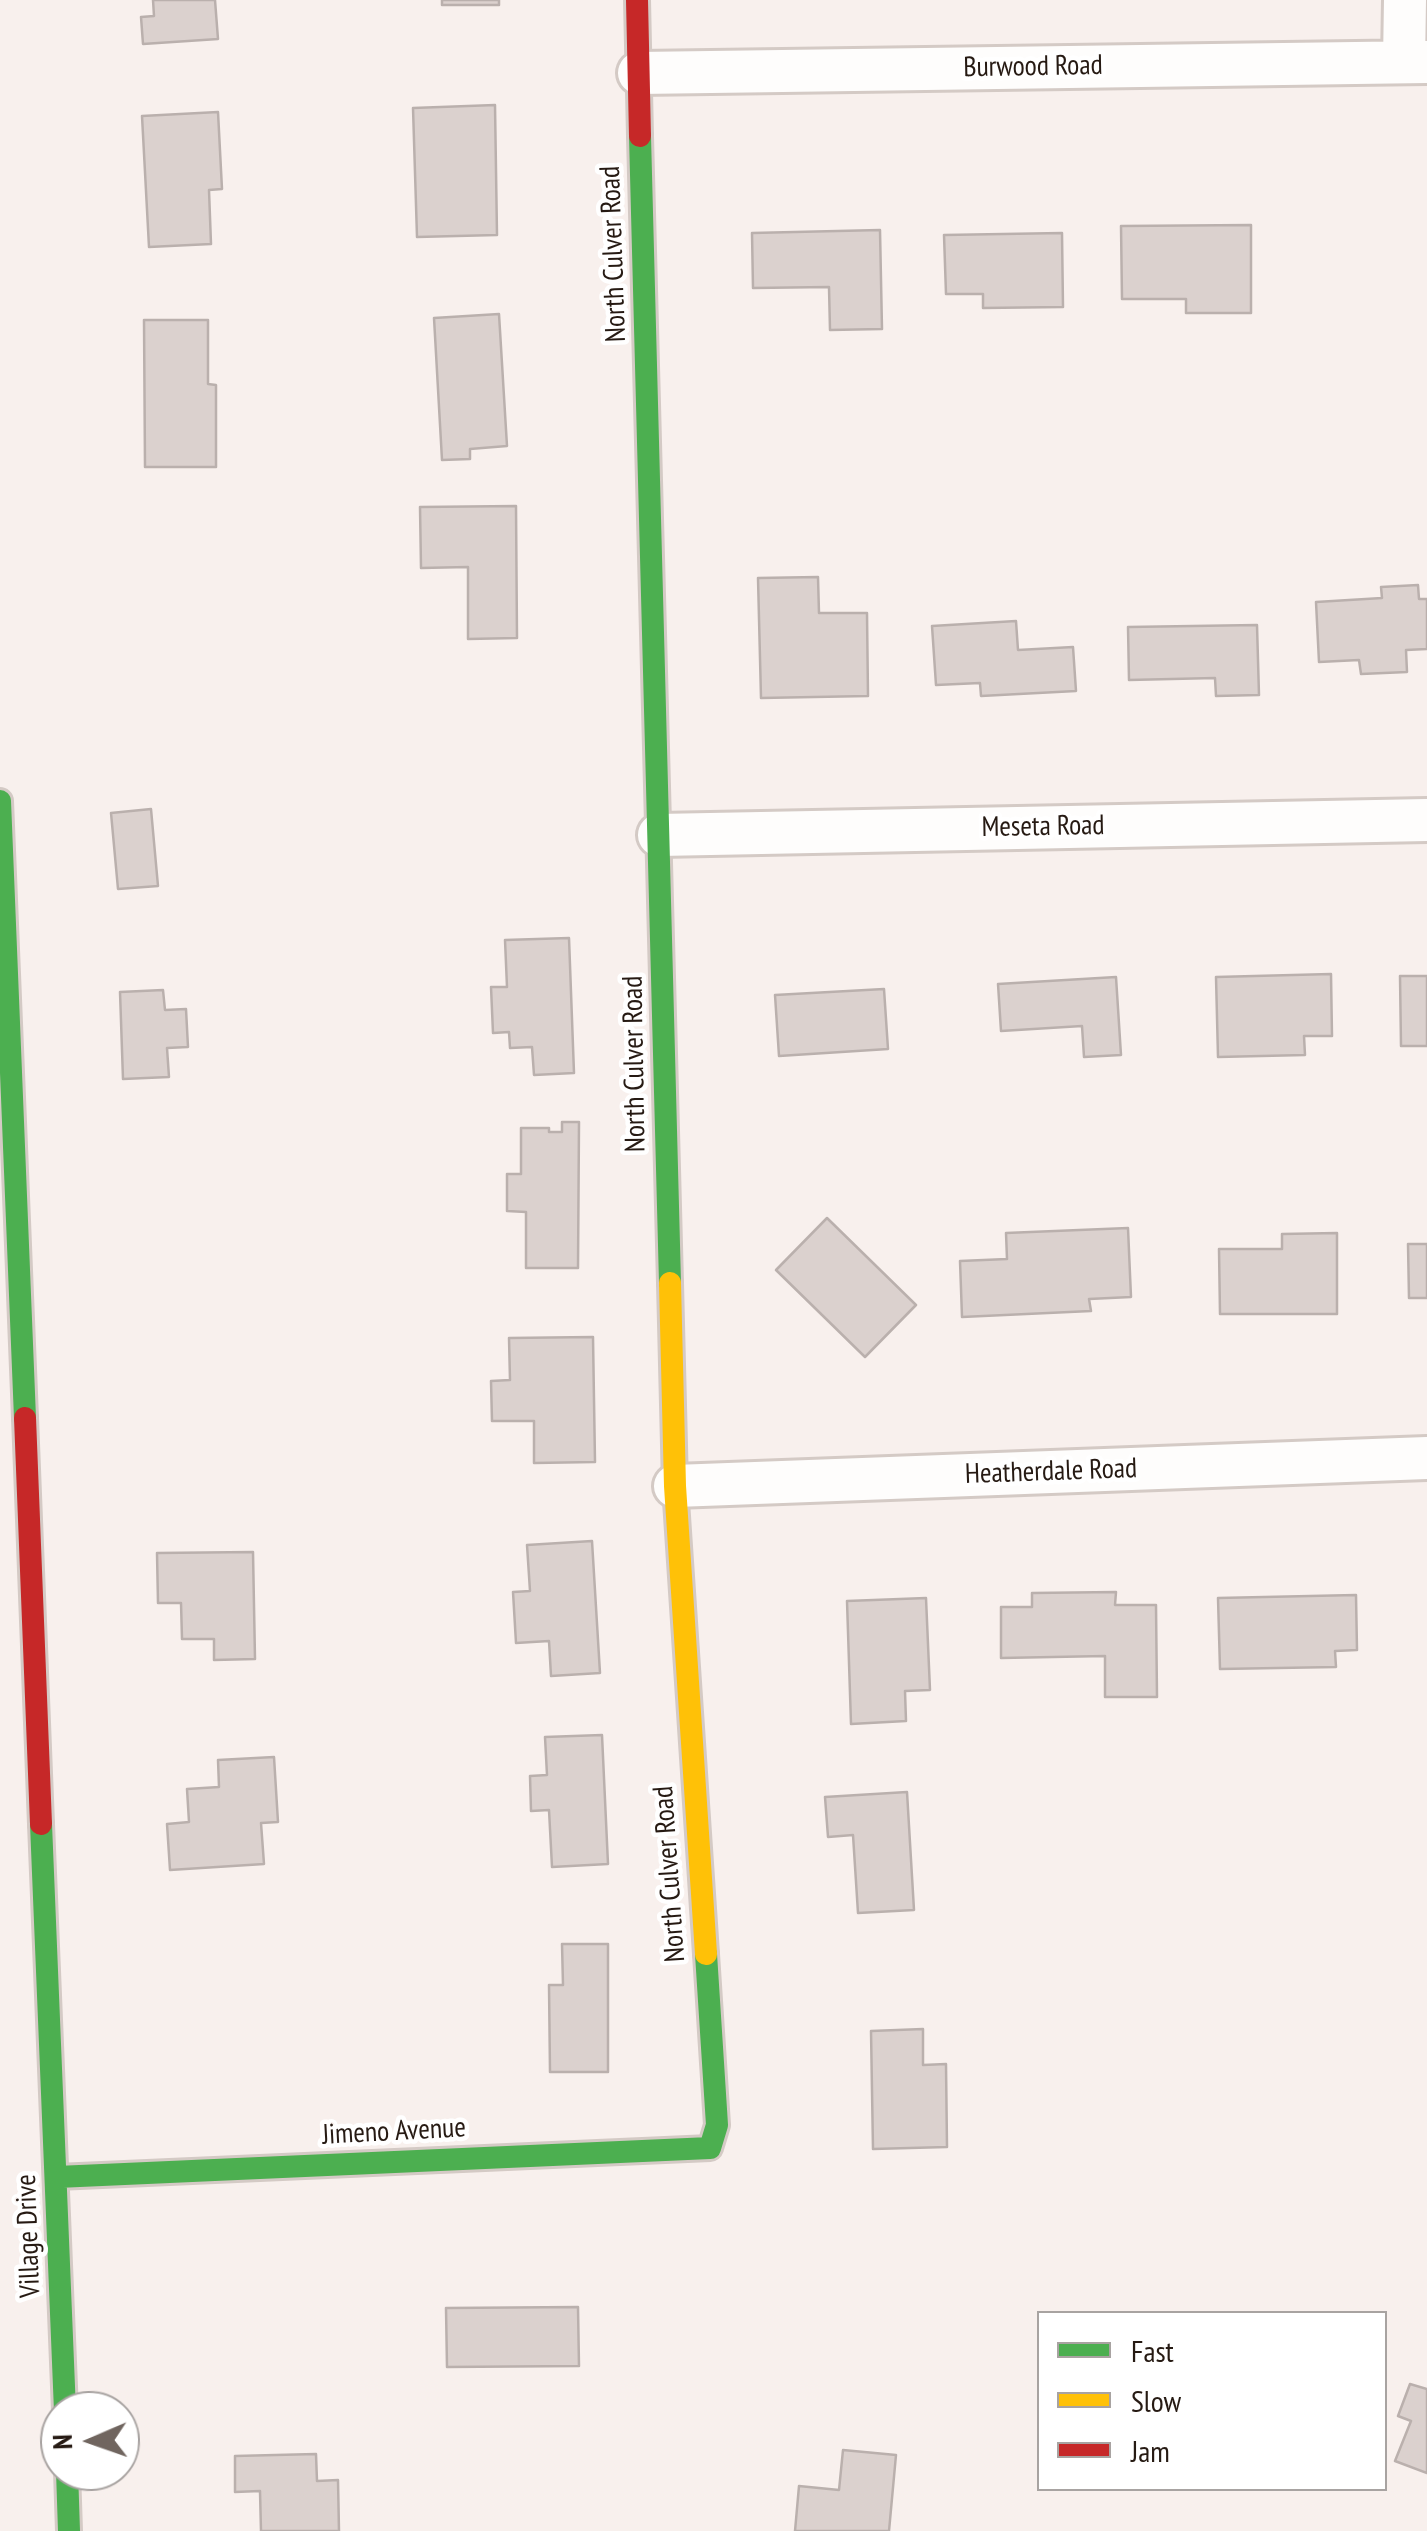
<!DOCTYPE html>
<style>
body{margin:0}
#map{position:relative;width:1427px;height:2531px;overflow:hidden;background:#f8f0ed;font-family:"PT Sans Narrow",sans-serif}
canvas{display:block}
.legend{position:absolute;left:1037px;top:2311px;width:350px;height:180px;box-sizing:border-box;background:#fff;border:2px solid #a8a3a1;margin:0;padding:12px 18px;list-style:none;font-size:30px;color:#261a13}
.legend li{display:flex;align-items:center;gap:20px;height:50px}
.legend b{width:50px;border:2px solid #a8a3a1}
.north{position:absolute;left:40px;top:2391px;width:100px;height:100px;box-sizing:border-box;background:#fff;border:2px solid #a8a3a1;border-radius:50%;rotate:268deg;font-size:28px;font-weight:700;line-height:40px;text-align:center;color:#261a13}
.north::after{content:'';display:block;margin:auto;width:35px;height:45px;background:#70655f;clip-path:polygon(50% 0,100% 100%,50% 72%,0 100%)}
</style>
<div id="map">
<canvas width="1427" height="2531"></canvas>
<ul class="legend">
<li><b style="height:12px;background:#4caf50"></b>Fast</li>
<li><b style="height:12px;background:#ffc107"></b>Slow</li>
<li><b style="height:12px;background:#c62828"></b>Jam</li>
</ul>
<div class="north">N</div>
</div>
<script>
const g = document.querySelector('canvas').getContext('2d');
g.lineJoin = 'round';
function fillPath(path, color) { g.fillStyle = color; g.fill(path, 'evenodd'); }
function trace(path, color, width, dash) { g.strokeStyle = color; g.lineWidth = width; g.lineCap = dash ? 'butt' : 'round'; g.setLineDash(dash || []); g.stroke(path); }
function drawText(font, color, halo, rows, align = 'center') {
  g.font = font + ' "PT Sans Narrow",sans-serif'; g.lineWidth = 9; g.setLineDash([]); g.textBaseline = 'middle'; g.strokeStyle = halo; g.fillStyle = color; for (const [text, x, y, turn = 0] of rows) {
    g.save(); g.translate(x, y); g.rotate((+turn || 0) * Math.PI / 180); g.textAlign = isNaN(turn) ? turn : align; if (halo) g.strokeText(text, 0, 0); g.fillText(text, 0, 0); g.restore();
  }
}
const building = new Path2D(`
 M153,0H215L218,39L143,44L141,17L154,16Z
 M442,0H499V5H442Z
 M495,105L497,235L417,237L413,108Z
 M218,112L222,189L209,190L211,244L149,247L142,116Z
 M1251,225V313H1186V299H1122L1121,226Z
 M880,230L882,329L830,330L829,287L753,288L752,233Z
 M1062,233L1063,307L983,308V294H946L944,235Z
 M499,314L507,446L470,449V459L442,460L434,318Z
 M144,320H208V384L216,385V467H145Z
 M516,506L517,638L468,639V567L421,568L420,507Z
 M818,577L819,613H867L868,696L761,698L758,578Z
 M1418,585L1419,599H1427V649L1406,650L1407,672L1361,674L1359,660L1319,662L1316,602L1382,598L1381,587Z
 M1016,621L1018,650L1073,647L1076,691L981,696L980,683L936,685L932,626Z
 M1257,625L1259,695L1216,696L1215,678L1129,680L1128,627Z
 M151,809L158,886L118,889L111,813Z
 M569,938L574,1073L534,1075L532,1047L510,1048L509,1032L493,1033L491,987H507L505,940Z
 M1331,974L1332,1036H1304L1305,1055L1218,1057L1216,977Z
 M1400,976H1427V1046H1401Z
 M1116,977L1121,1055L1084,1057L1082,1026L1001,1031L998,984Z
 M884,989L888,1049L779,1056L775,995Z
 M163,990L165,1010L186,1009L188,1047L167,1048L169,1077L123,1079L120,992Z
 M562,1122H579L578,1268H526V1212L507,1211V1174H521V1128H549V1132H562Z
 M827,1218L916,1305L865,1357L776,1270Z
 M1128,1228L1131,1297L1089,1299L1091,1311L962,1317L960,1261L1007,1259L1006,1233Z
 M1337,1233V1314H1220L1219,1249H1282V1234Z
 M1408,1244H1427V1298H1409Z
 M593,1337L595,1462L534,1463V1421H492L491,1381L510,1380L509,1338Z
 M592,1541L600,1673L551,1676L549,1641L516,1643L513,1592L530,1591L527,1545Z
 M253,1552L255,1659L214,1660V1639H182L181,1603H158L157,1553Z
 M1116,1592L1115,1605H1156L1157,1697H1105V1656L1001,1658V1607H1032V1593Z
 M1356,1595L1357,1650L1335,1651L1336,1667L1220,1669L1218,1598Z
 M926,1598L930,1690L905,1691L906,1721L851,1724L847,1601Z
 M602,1735L608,1864L552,1867L549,1810L531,1811L530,1776L547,1775L545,1737Z
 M274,1757L278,1822L261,1823L264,1864L170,1870L167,1824L189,1822L187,1789L219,1787L218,1760Z
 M907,1792L914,1910L858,1913L853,1835L828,1837L825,1797Z
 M562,1944H608V2072H550L549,1985H563Z
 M923,2029V2065L946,2064L947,2147L873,2149L871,2031Z
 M578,2307L579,2366L447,2367L446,2308Z
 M1410,2384L1427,2389V2473L1395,2461L1411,2421L1398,2416Z
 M843,2450L896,2455L889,2531H795L799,2486L839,2490Z
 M316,2454L317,2481L338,2480L339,2531H261L260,2491L235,2492V2456Z`);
fillPath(building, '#dbd1ce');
trace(building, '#bab0ad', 2.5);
const street = new Path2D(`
 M1404,62L1405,0
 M639,73L1427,62
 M659,835L1427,820
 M675,1486L1427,1458`);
const fast = new Path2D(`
 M640,136L670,1283
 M0,801L25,1418
 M41,1824L65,2411
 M57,2177L710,2148L717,2125L706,1954
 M67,2471L69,2531`);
const slow = new Path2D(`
 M670,1283L675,1486L706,1954`);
const jam = new Path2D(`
 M637,0L640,136
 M25,1418L41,1824`);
trace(street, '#d4cac5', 48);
trace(fast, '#d4cac5', 28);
trace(slow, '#d4cac5', 28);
trace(jam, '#d4cac5', 28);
trace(street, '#fefdfc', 42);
trace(fast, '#4caf50', 22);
trace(slow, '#ffc107', 22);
trace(jam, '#c62828', 22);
drawText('28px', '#261a13', '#fff', [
 ["Burwood Road",1033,67,-1],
 ["North Culver Road",614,254,-92],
 ["Meseta Road",1043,827,-1],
 ["North Culver Road",635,1064,-91],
 ["Heatherdale Road",1051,1472,-2],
 ["North Culver Road",670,1874,-94],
 ["Jimeno Avenue",394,2132,-3],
 ["Village Drive",29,2236,-92]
]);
</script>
